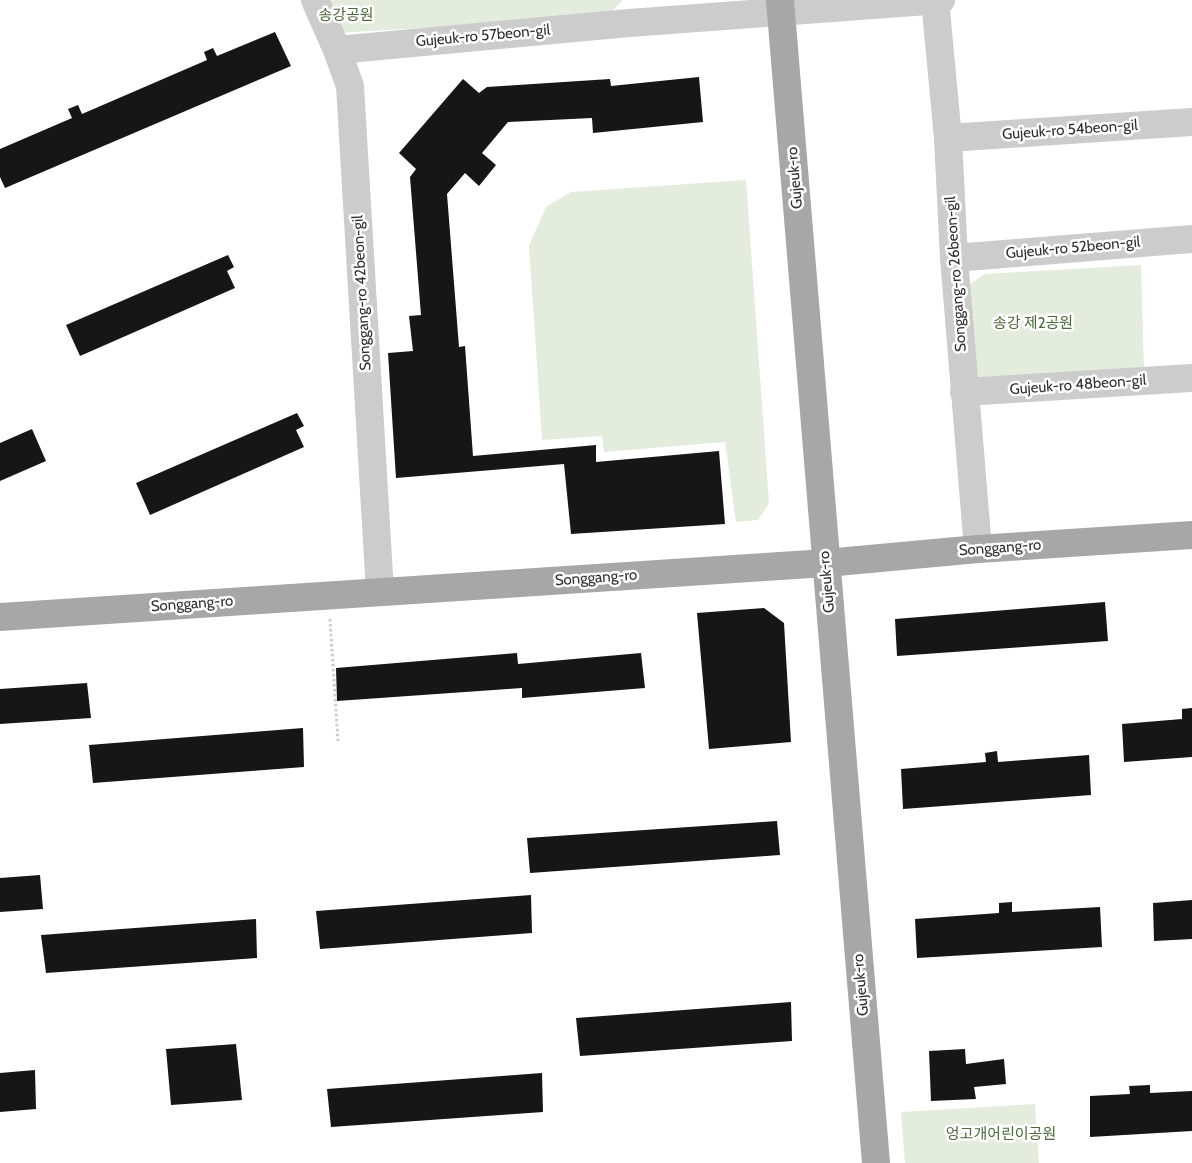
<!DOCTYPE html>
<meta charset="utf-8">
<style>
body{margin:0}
canvas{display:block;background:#fff}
</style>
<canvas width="1192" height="1163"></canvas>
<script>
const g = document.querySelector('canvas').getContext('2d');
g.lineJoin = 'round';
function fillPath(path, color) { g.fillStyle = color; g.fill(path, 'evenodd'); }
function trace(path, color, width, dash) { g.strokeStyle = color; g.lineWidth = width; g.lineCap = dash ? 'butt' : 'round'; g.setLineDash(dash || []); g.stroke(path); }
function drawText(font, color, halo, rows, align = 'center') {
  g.font = font + ' Cabin,"Noto Sans KR",sans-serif'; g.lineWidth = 5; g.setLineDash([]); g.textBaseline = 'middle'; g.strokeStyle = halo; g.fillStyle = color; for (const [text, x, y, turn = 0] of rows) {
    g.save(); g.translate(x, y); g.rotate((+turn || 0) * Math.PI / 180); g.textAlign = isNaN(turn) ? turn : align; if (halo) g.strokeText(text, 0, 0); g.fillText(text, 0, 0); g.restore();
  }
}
fillPath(new Path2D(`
 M322,0H622V1L607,17L336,33Z
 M746,180L769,503L758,520L736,522L725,442L604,452L602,436L542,440L529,246L546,207L571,192Z
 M1141,265L1144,370L982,381L974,375L968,286L984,274Z
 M1035,1104L1039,1163H905L901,1112Z`), '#e3ecdd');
fillPath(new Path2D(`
 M275,32L291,66L5,188L0,177V149L72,118L68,109L78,105L82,114L207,60L204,52L213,48L217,56Z
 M699,77L703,122L593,133L592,118L508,122L482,153L496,165L479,186L465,173L447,194L459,347L465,346L473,456L596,445V462L719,451L725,524L571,534L564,464L396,478L388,353L413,351L409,316L421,315L410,177L416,169L399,153L463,79L479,93L487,87L610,79L611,86Z
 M228,255L234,267L227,271L235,288L80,356L66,325Z
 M297,413L304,426L296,430L304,447L150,515L136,483Z
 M32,429L46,461L0,481V443Z
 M1105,602L1108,641L897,656L895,619Z
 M764,608L784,623L791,742L709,749L697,613Z
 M517,653L518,664L641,653L645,688L522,698V688L337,701L336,668Z
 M87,683L91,718L0,724V689Z
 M1192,708V757L1124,762L1122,724L1182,719V709Z
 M303,728L304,767L93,783L89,745Z
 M997,751L998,762L1089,755L1091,795L903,809L901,769L986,762L985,753Z
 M777,821L780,855L530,873L527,838Z
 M40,875L43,909L0,912V878Z
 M531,895L532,933L320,949L316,911Z
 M1192,900V939L1154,941L1153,903Z
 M1012,902V912L1100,907L1102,947L917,958L915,919L999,913V903Z
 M256,919L257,958L46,973L41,935Z
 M791,1002L792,1041L580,1056L576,1018Z
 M236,1044L242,1100L171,1105L166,1049Z
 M965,1049L966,1064L1004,1059L1006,1084L974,1087L976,1099L931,1101L929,1051Z
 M35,1070L36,1109L0,1112V1073Z
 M542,1073L543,1112L331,1127L327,1089Z
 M1150,1085V1093L1192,1091V1131L1090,1137V1096L1130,1094L1129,1086Z`), '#161616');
trace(new Path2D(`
 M330,619L338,741`), '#ccc', 3, [2.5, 2.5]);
trace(new Path2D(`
 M315,0L337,50L350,86L380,592
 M935,0L948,138L954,258L978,549
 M337,50L629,23L941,0
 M948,138L1192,122
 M954,258L1192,239
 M964,392L1192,378`), '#ccc', 28);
trace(new Path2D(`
 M780,0L876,1163
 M0,617L826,563L978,549L1192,535`), '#a7a7a7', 28);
drawText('15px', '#4c693d', '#fff', [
 ["송강공원",346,16],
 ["송강 제2공원",1033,324],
 ["엉고개어린이공원",1001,1135]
]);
drawText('15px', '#2f2f2f', '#fff', [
 ["Gujeuk-ro 57beon-gil",483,36,-5],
 ["Gujeuk-ro 54beon-gil",1070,130,-4],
 ["Gujeuk-ro",795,178,-95],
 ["Gujeuk-ro 52beon-gil",1073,248,-5],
 ["Songgang-ro 26beon-gil",956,274,-94],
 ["Songgang-ro 42beon-gil",362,293,-93],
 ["Gujeuk-ro 48beon-gil",1078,385,-4],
 ["Songgang-ro",1000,548,-4],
 ["Songgang-ro",596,578,-4],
 ["Gujeuk-ro",827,582,-95],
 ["Songgang-ro",192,604,-4],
 ["Gujeuk-ro",861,985,-95]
]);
</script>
